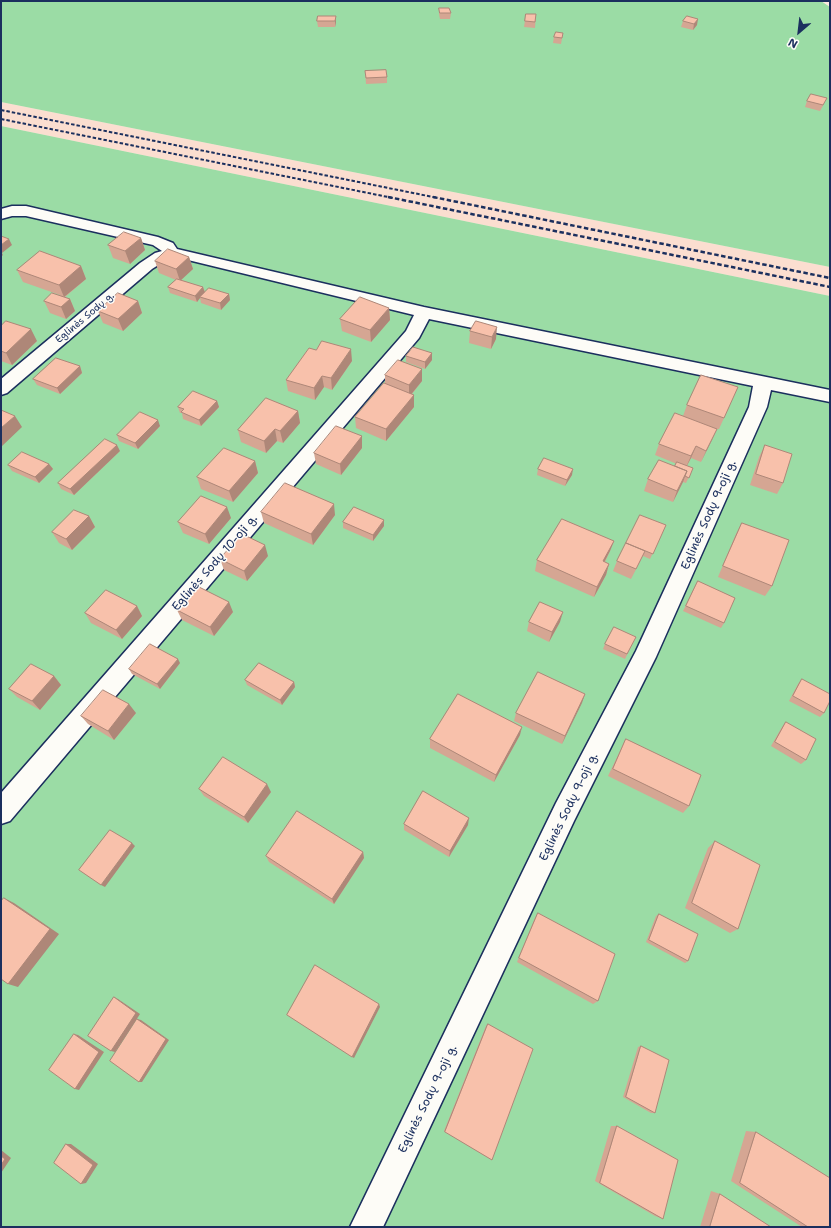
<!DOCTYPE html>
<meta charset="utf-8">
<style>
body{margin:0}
#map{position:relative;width:831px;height:1228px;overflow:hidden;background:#fceae0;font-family:"Shantell Sans",sans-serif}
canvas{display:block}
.frame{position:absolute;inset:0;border:2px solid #1b2f5e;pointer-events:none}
.north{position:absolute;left:779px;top:12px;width:40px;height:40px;-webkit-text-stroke:3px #fdfcf7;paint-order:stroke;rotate:208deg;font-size:11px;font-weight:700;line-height:16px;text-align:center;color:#1b2f5e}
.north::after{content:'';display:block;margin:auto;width:14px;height:18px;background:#1b2f5e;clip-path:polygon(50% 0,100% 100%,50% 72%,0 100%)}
</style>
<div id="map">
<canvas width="831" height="1228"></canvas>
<div class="frame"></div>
<div class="north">N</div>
</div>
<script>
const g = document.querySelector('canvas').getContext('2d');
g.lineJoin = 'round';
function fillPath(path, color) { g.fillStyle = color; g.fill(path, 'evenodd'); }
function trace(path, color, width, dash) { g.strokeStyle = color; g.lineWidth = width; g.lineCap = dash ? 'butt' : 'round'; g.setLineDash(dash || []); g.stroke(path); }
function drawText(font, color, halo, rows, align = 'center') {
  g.font = font + ' "Shantell Sans",sans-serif'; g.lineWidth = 3; g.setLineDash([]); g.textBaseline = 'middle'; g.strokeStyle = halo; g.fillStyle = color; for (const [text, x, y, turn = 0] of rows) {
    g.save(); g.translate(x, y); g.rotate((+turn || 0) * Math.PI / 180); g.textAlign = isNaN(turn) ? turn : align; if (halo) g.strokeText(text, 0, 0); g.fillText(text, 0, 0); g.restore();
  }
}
fillPath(new Path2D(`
 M1,102L830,267V296L1,126Z`), '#fbded0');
fillPath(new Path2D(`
 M1,1H821L830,7V267L1,102Z
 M1,126L830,296V1227H1Z`), '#9bdca5');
const minor = new Path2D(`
 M12,206H26L158,237L173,243L177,249L424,307L830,390V402L771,390L767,407L656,657L574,821L383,1227H350L556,803L636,651L749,407L753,386L429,319L419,338L10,821L1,824V793L406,331L414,315L188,260C168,257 168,259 152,269L7,393L1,395V379L140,263L155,253L162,251L153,245L26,216H12L1,219V209Z`);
trace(minor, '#1b2f5e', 3);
fillPath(minor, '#fdfcf7');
trace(new Path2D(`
 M1,110L438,198
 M1,119L393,198`), '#1b2f5e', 2, [3.5, 2]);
trace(new Path2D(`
 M388,197L830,287
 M433,197L830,278`), '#1b2f5e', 2.5, [4.5, 2.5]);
fillPath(new Path2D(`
 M439,8L451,13L450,19H440L439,14Z
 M526,14H536L535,28L524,27Z
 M318,16L336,22L335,27H318L317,21Z
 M687,16L697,25L693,30L681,27L683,21Z
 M563,33L561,44L553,43L554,37Z
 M365,71L387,77V83L366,84Z
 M807,101L824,104L820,111L805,107Z
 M141,238L145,250L130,264L113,258L108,245Z
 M189,257L193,269L181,280L203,287L205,292L229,294L230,300L221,310L201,303L200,298L197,302L170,293L168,287L176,280L159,273L155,261Z
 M81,266L86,279L65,297L70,299L75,311L66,319L50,313L44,301L60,295L23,282L17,270Z
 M138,301L142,313L123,331L103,323L98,311Z
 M389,308L390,320L371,342L342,331L340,319Z
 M476,321L496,339L491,349L469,343L470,331Z
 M1,326L37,341L12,365L1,361Z
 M432,353V360L425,369L406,362V356Z
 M352,361L332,390L324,387L315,400L288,391L286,380Z
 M80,366L82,373L60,394L37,385L33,379Z
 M385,375L422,381L412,394L414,395V407L386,441L356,428L355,417L385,383Z
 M738,387L719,429H717L701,462L691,458L687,466L693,468L686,483L683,482L673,502L644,491L648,479L675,466L677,464L655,455L659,444L683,416L687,405Z
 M217,401L219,407L201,426L183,419L182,413H180L178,407Z
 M298,411L300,423L283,443L277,441L266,453L241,442L238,430Z
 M160,426L138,449L119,441L117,435Z
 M362,436V448L341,475L316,464L314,453Z
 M765,445L783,483L777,494L750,485L759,457Z
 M120,451L74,495L61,489L58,483Z
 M255,461L258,473L233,502L201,489L197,477Z
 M49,464L53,469L39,483L12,471L8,465Z
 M538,469L572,475L565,486L537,475Z
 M261,512L335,515L313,545L264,523Z
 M89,516L95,527L72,550L59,543L52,532Z
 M231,518L209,544L183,533L178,522Z
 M343,522L384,526L373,541L343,528Z
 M742,523L772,586L765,596L718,577L736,534Z
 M666,525L650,559L643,556L631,579L613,571L617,561Z
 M614,541L610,551L605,562L609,564L606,575L594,597L535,571L537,560Z
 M268,556L247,581L224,570L220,559Z
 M698,581L724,623L721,628L683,611Z
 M137,606L142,616L122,639L91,623L85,613Z
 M177,610L233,612L214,636L182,620Z
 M529,622H560L549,642L527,631Z
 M636,637L625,659L603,649L605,644Z
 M180,663L160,689L132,674L129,669Z
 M54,676L61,685L40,710L17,697L9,689Z
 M802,679L824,713L820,717L789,701L798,684Z
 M245,680L294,682L295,687L282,705L247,685Z
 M585,694L562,744L514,721L516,713Z
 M136,713L114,740L88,724L81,716Z
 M786,722L806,760L801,764L771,746L782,727Z
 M520,735L494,782L430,748V739Z
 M626,739L689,806L683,813L608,776L622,747Z
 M199,789L271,792L248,823L204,796Z
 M404,824L468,825L449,857L404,830Z
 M715,841L738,929L730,933L685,908L708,848Z
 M363,852L364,858L334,904L269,862L266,856Z
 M538,913L598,1001L593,1004L517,962L535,918Z
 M659,914L688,961L685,963L646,942L656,916Z
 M488,1024L492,1160L444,1131L486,1026Z
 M641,1046L655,1113H651L623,1097L638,1047Z
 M611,1126H617L663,1219L655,1216L595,1181Z
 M746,1131L756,1132L830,1227H802L731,1181Z
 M711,1191L720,1194L771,1227H700Z`), '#d5a693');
fillPath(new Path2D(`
 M336,16V22L335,27V21Z
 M698,19L697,25L693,30L694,24Z
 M141,238L145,250L130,264L125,251Z
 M9,239L12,245L2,253L3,255L1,257V245Z
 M189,257L193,269L180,281L176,269Z
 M81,266L86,279L64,297L59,285Z
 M203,287L205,293L200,297V298L197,302L195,296Z
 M229,294L230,300L221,310L220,303Z
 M70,299L75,311L66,319L61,307Z
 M138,301L142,313L123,331L118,319Z
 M389,308L390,320L371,342L370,330Z
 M497,327L496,339L491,349L492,337Z
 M31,329L37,341L12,365L6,353Z
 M351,349L352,361L332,390L331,378Z
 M432,353V360L425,369V362Z
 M80,366L82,373L60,394L57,388Z
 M422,369V381L409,397V385Z
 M322,376L324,387L315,400L314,388Z
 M414,395V407L386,441V429Z
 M217,401L219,407L201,426L199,420Z
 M298,411L300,423L283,443L280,431Z
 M15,416L22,427L1,447V428Z
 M158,420L160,426L138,449L135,443Z
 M275,429L277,441L266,453L264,441Z
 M717,429L712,440L701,462L706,451Z
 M362,436V448L341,475L340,464Z
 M117,445L120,451L74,495L70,489Z
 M696,446L691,458L686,467L691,456Z
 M255,461L258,473L233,502L229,491Z
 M49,464L53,469L39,483L35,477Z
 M573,469L572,475L565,486L567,480Z
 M687,471L683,482L673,502L677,491Z
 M334,504L335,515L313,545L311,534Z
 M227,507L231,518L209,544L205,534Z
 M89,516L95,527L72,550L66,539Z
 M384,520V526L373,541V535Z
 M614,541L610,551L599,572L603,561Z
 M265,545L268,556L247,581L244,571Z
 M609,564L606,575L594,597L597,587Z
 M229,602L233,612L214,636L210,627Z
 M137,606L142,616L122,639L116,630Z
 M563,612L560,622L549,642L552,632Z
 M178,659L180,663L160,689L157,684Z
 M54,676L61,685L40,710L32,701Z
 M294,682L295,687L282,705L280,700Z
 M585,694L582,703L562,744L565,736Z
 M129,704L136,713L114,740L108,731Z
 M522,727L520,735L494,782L496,775Z
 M267,784L271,792L248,823L244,817Z
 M469,818L468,825L449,857L450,851Z
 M132,843L135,846L105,887L101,885Z
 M363,852L364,858L334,904L332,899Z
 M4,898L14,903L59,934L18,987L8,984Z
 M114,997L118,999L140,1014L115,1052L111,1051Z
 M379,1004L380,1007L354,1058L352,1057Z
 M137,1019L141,1020L169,1040L142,1082H139Z
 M74,1034L78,1035L104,1052L79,1090L75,1089Z
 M66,1144H71L98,1164L86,1183L81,1184Z
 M1,1150L11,1158L1,1173Z`), '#ae8778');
const building = new Path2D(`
 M439,8H449L451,13H440Z
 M526,14H536L535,22L525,21Z
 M318,16H336L335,21H317Z
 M687,16L698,19L694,24L683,21Z
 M556,32L563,33L562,38L554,37Z
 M386,70L387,77L366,78L365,71Z
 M811,94L827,98L823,105L807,101Z
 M124,232L141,238L125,251L108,245Z
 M1,236L9,239L1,245Z
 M168,249L189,257L176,269L155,261Z
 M40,251L81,266L59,285L17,270Z
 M177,279L203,287L195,296L168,287Z
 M209,288L229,294L220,303L200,297Z
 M52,293L70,299L61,307L44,301Z
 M118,293L138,301L118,319L98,311Z
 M360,297L389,308L370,330L340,319Z
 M6,321L31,329L6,353L1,351V326Z
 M476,321L497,327L492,337L470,331Z
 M322,341L351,349L331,378L322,376L314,388L286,380L309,348L316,350Z
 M413,347L432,353L425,362L406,356Z
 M56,358L80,366L57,388L33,379Z
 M398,360L422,369L409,385L385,375Z
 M701,375L738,387L724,418L687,405Z
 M384,383L414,395L386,429L355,417Z
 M193,391L217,401L199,420L181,412L184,409L178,407Z
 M266,398L298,411L280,431L275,429L264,441L238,430Z
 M1,410L15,416L1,428Z
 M140,412L158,420L135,443L117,435Z
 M675,413L717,429L706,451L696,446L691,456L659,444Z
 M336,426L362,436L340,464L314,453Z
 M105,439L117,445L70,489L58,483Z
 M765,445L792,454L783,483L756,474Z
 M224,448L255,461L229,491L197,477Z
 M22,452L49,464L35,477L8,465Z
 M544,458L573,469L567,480L538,469Z
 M659,460L687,471L677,491L648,479Z
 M677,462L693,468L689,478L685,476L687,471L675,466Z
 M285,483L334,504L311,534L261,512Z
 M201,496L227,507L205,534L178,522Z
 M354,507L384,520L373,535L343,522Z
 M74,510L89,516L66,539L52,532Z
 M640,515L666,525L653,554L626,543Z
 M562,519L614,541L603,561L609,564L597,587L537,560Z
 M742,523L789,540L772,586L723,566Z
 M242,534L265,545L244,571L220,559Z
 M626,543L645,551L636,569L617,561Z
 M698,581L735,598L724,623L686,606Z
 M197,586L229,602L210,627L177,610Z
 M106,590L137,606L116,630L85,613Z
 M540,602L563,612L552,632L529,622Z
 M614,627L636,637L627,654L605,644Z
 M150,644L178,659L157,684L129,669Z
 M259,663L294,682L280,700L245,680Z
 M31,664L54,676L32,701L9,689Z
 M538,672L585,694L565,736L516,713Z
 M802,679L830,694V701L824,713L793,696Z
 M103,690L129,704L108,731L81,716Z
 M458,694L522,727L496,775L430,739Z
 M786,722L816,739L806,760L775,742Z
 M626,739L701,775L689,806L613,769Z
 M223,757L267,784L244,817L199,789Z
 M423,791L469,818L450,851L404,824Z
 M297,811L363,852L332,899L266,856Z
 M110,830L132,843L101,885L79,870Z
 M715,841L760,865L738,929L692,903Z
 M4,898L50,929L8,984L1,979V901Z
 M538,913L615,954L598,1001L519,958Z
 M659,914L698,934L688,961L649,940Z
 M315,965L379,1004L352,1057L287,1015Z
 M114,997L136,1013L111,1051L88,1036Z
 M137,1019L166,1039L139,1082L110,1061Z
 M488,1024L533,1049L492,1160L445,1132Z
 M74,1034L99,1052L75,1089L49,1070Z
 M641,1046L669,1060L655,1113L626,1097Z
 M617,1126L678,1160L663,1219L600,1183Z
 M756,1132L830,1178V1227H808L740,1183Z
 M66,1144L93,1165L81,1184L54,1163Z
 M1,1156L5,1159L1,1165Z
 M720,1194L771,1227H710Z`);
fillPath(building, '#f8c1ab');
trace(building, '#ae8778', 1);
drawText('10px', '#1b2f5e', '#fdfcf7', [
 ["Eglinės Sodų g.",85,318,-40]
]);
drawText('12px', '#1b2f5e', '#fdfcf7', [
 ["Eglinės Sodų 9-oji g.",709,515,-66],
 ["Eglinės Sodų 10-oji g.",215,563,-49],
 ["Eglinės Sodų 9-oji g.",569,807,-64],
 ["Eglinės Sodų 9-oji g.",428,1099,-64]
]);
</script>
